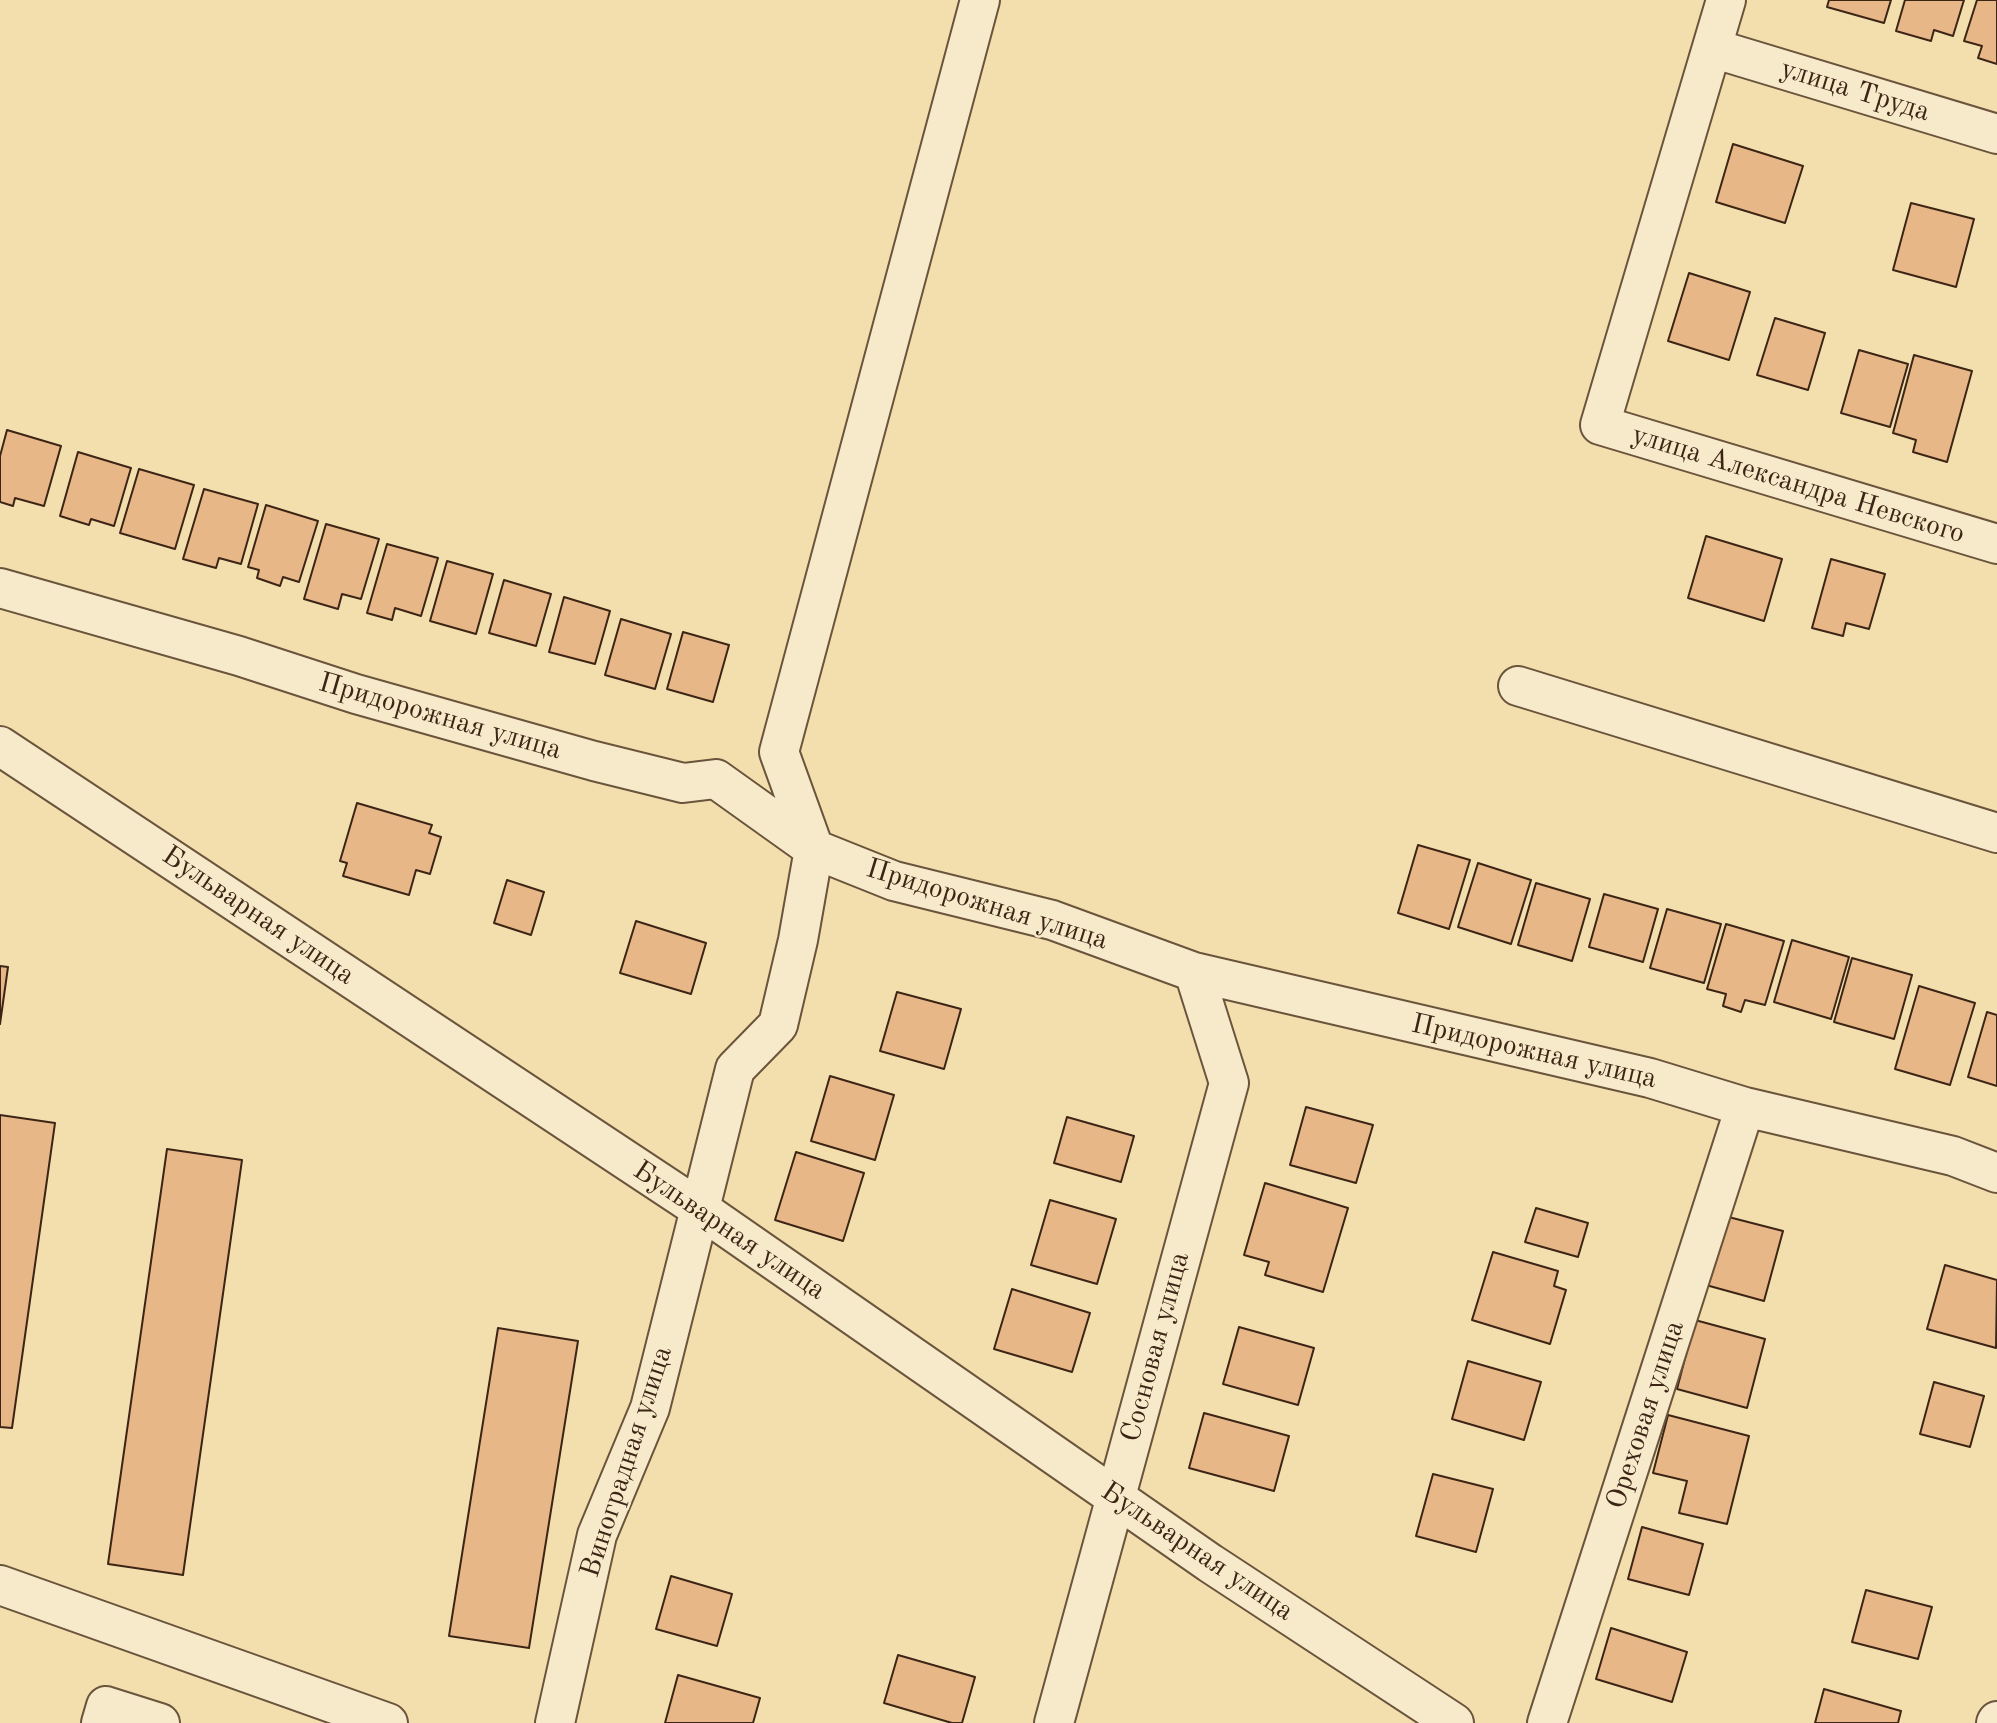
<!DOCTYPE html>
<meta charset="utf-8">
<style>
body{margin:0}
canvas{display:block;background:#f2dfad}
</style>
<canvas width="1997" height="1723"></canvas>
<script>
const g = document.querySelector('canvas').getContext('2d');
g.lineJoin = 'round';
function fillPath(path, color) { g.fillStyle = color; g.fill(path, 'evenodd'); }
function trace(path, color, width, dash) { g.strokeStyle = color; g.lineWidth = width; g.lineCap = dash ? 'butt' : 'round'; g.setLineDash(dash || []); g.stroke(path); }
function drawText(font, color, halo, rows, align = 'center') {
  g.font = font + ' "Old Standard TT",serif'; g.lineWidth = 5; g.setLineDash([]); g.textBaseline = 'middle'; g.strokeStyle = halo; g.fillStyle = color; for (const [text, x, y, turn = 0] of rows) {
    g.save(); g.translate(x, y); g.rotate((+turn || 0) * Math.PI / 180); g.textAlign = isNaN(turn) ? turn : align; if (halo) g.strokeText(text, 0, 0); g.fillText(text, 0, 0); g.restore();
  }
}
const building = new Path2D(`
 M1829,0H1891L1884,23L1827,7Z
 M1905,0H1964L1953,36L1934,30L1931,41L1896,31Z
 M1977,0H1997V64L1978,58L1982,46L1964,41Z
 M1733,144L1803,166L1785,223L1716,202Z
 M1911,203L1974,219L1956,287L1893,270Z
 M1689,273L1750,292L1729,360L1668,341Z
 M1775,318L1825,333L1808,390L1757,375Z
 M1859,350L1908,364L1890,427L1841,413Z
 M1914,355L1972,371L1947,462L1913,452L1916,440L1893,433Z
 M7,430L61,446L44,506L15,498L13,506L0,502V456Z
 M78,452L131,468L114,526L91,519L89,525L60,516Z
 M139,469L194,485L175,549L120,533Z
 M204,489L258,504L241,564L219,558L216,568L183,559Z
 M266,505L318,521L299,582L283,577L280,586L257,578L259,570L248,567Z
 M326,524L379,539L361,599L342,594L338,609L304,599Z
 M1706,536L1782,559L1764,621L1688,598Z
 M387,544L438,558L421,616L395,608L392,620L367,613Z
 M1831,559L1885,574L1869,629L1846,623L1843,636L1812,628Z
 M447,561L493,574L476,634L430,621Z
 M504,580L551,594L536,646L489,633Z
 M564,597L610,611L595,664L549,652Z
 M621,619L671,634L655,689L605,675Z
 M683,632L729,645L713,702L667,689Z
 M357,803L432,825L429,833L441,837L430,874L416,870L409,895L343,876L347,863L340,861Z
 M1418,845L1470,860L1449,929L1398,913Z
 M1478,863L1531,880L1511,944L1458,927Z
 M507,880L544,892L531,935L494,923Z
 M1536,883L1590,899L1572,961L1518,945Z
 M1604,894L1658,909L1643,962L1589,947Z
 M1667,909L1721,924L1704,983L1650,968Z
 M636,921L706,943L691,994L620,973Z
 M1726,924L1784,941L1765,1005L1745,1000L1741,1012L1723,1006L1726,994L1707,989Z
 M1792,940L1849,957L1831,1019L1774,1002Z
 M1852,958L1912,975L1894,1039L1834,1022Z
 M0,966L8,967L0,1024Z
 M1919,986L1975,1003L1950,1085L1895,1069Z
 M897,992L961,1009L944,1069L880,1051Z
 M1987,1012L1997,1015V1086L1968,1077Z
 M830,1076L894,1095L875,1160L811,1141Z
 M1306,1107L1373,1125L1356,1183L1290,1165Z
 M0,1115L55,1123L12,1428L0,1427Z
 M1067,1117L1134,1136L1121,1182L1054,1163Z
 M167,1149L242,1160L183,1575L108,1564Z
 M796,1152L864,1173L843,1241L775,1220Z
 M1265,1183L1348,1208L1323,1292L1265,1275L1269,1262L1244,1255Z
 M1050,1200L1116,1219L1097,1284L1031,1265Z
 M1536,1208L1588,1223L1578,1257L1525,1242Z
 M1713,1213L1783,1231L1764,1301L1695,1282Z
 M1493,1252L1558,1271L1554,1286L1566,1290L1550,1344L1472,1320Z
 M1945,1265L1997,1280L1996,1348L1927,1329Z
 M1012,1289L1090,1313L1072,1372L994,1349Z
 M1695,1320L1765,1339L1747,1408L1677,1389Z
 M1239,1327L1314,1348L1298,1405L1223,1384Z
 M498,1328L578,1341L529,1648L449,1636Z
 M1468,1361L1541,1382L1524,1440L1452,1419Z
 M1934,1382L1984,1396L1970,1447L1920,1434Z
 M1204,1413L1289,1436L1274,1491L1189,1468Z
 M1668,1415L1749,1436L1727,1524L1679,1513L1687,1481L1653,1473Z
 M1433,1474L1493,1489L1476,1552L1416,1536Z
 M1642,1527L1703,1544L1689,1595L1628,1579Z
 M671,1576L732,1594L717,1646L656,1629Z
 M1866,1590L1932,1607L1918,1659L1852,1642Z
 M1611,1628L1687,1652L1672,1702L1596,1679Z
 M898,1655L975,1677L962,1723H952L884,1703Z
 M678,1675L760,1698L753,1723H665Z
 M1824,1689L1901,1711L1898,1723H1815Z`);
fillPath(building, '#e8b788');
trace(building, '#3d2516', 2);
const minor = new Path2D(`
 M1726,0L1600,425L1997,544
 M1712,48L1997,134
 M0,588L239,656L356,694L594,761L683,783L716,779L814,849L894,881L1052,920L1194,972L1650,1078L1745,1107L1953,1156L1997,1173
 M1518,686L1997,833
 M0,746L700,1209L1210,1563L1454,1723
 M814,849L779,752L980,0
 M0,1585L388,1723
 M101,1723L106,1706L160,1723
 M555,1723L597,1535L650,1408L735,1069L778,1025L798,940L814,849
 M1054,1723L1229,1083L1194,972
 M1547,1723L1745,1107
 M1996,1723L1997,1721`);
trace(minor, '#6a543c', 42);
trace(minor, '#f7eaca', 38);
drawText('28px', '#3d2516', '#f7eaca', [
 ["улица Труда",1855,91,17],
 ["улица Александра Невского",1798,485,17],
 ["Придорожная улица",440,717,16],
 ["Придорожная улица",987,905,17],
 ["Бульварная улица",258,916,34],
 ["Придорожная улица",1534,1052,13],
 ["Бульварная улица",729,1231,34],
 ["Сосновая улица",1156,1347,-75],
 ["Ореховая улица",1646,1415,-72],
 ["Виноградная улица",627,1462,-72],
 ["Бульварная улица",1197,1552,34]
]);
</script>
